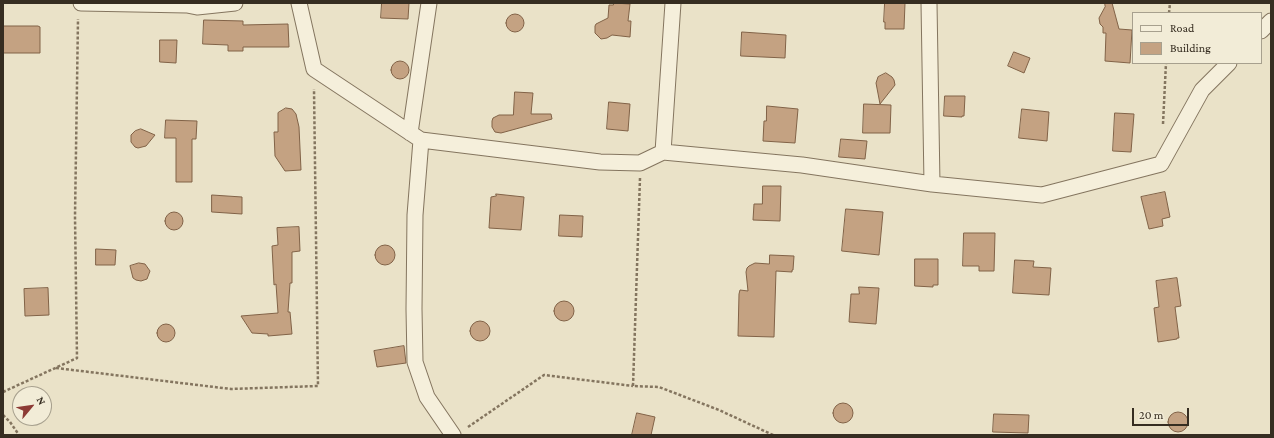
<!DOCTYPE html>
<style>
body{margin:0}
#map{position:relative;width:1274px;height:438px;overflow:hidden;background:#eae2c8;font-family:"Crimson Pro",serif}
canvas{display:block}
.frame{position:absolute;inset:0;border:4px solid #362d21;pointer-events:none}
.legend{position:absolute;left:1132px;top:12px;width:130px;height:52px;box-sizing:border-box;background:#f2ecd7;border:1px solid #a7a08e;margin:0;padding:5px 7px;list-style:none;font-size:12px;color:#362d21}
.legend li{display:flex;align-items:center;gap:8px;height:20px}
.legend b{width:20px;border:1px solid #a7a08e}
.north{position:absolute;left:12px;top:386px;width:40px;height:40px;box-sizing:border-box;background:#f2ecd7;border:1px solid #a7a08e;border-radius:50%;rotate:61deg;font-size:11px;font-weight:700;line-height:16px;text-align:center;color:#362d21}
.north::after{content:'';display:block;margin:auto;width:14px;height:18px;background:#8d3b35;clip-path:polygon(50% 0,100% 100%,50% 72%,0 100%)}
.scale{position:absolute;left:1132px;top:408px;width:57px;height:18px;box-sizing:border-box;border:2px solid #362d21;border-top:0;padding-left:5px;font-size:12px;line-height:14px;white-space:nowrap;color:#362d21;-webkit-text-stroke:3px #f2ecd7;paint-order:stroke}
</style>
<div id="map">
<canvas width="1274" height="438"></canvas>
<div class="frame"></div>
<ul class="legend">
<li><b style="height:5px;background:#f5efdb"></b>Road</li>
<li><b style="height:11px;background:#c4a282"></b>Building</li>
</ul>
<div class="north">N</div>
<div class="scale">20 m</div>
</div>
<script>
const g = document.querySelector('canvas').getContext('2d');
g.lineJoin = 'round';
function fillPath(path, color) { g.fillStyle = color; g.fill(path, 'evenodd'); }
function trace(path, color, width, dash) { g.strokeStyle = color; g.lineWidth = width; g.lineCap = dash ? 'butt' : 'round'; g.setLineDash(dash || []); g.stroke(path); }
const building = new Path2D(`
 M382,3H409L408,19L381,18Z
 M614,3L630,4L628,21H631L630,37L612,35L607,38L601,39L595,33V26L596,24L608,18L609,5H613Z
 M885,3H905L904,29H885V22H884Z
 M1105,3H1112L1119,29L1132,30L1130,63L1105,61L1106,33H1103V27L1100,24L1099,18L1105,7Z
 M506 23a9 9 0 1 1 18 0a9 9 0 1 1-18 0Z
 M204,20L243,21V25L288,24L289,47H243V51H228V45L203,44Z
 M3,26H38L40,27V53H3Z
 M742,32L786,35L785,58L741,56Z
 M160,40H177L176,63L160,62Z
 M1014,52L1030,58L1024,73L1008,66Z
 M391 70a9 9 0 1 1 18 0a9 9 0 1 1-18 0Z
 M886,73L892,77L894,80L895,85L880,104L876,83L878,77Z
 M515,92L533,93L531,114H551L552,119L501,133L495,132L492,127V121L493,118L499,115H513Z
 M945,96H965L964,116H962V117L944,116Z
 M609,102L630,104L628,131L607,129Z
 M864,104L891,105L890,133H863Z
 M767,106L798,109L795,143L763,141L764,121H766Z
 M286,108L292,109L296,114L299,127L301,170L285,171L275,156L274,132H278V113Z
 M1022,109L1049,112L1047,141L1019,138Z
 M1115,113L1134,114L1131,152L1113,151Z
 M166,120L197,121L196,139H192V182H176V138H165Z
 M141,129L155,135L146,146L138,148L135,147L131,142V135L135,131Z
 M841,139L867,141L865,159L839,157Z
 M763,186H781L780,221L753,220L754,204H762Z
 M1165,192L1170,217L1162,219L1163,226L1149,229L1141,197Z
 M496,194L524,197L521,230L489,228L491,197L496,196Z
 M212,195L242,197V214L212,212Z
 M846,209L883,212L879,255L842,251Z
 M165 221a9 9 0 1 1 18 0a9 9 0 1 1-18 0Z
 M560,215L583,216L582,237L559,236Z
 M299,227L300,251L292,252V283H290L288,312H290L292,334L268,336V334L252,333L241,316L278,313L276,284L274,285L272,246L278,245L277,228Z
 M964,233H995L994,271H979V266H963Z
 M375 255a10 10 0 1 1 20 0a10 10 0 1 1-20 0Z
 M96,249L116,250L115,265H96Z
 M770,255L794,256L793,270H792V272L776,271L774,337L738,336L739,294L740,290L748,291L746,272L747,268L749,266L755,263L769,264Z
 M915,259H938V285H933V287L915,286Z
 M1015,260L1034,261L1033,267L1051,268L1049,295L1013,293Z
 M139,263L145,264L150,271L147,279L141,281L136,280L133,278L130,266Z
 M1177,278L1181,306L1175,307L1179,338H1177V339L1158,342L1154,308L1159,307L1156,281Z
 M859,287L879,288L876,324L849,322L851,294H859Z
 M48,288L49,315L25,316L24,289Z
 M554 311a10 10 0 1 1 20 0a10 10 0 1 1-20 0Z
 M470 331a10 10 0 1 1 20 0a10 10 0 1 1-20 0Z
 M157 333a9 9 0 1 1 18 0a9 9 0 1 1-18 0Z
 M404,346L406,363L377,367L374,351Z
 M833 413a10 10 0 1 1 20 0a10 10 0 1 1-20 0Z
 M1168 422a10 10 0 1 1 20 0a10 10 0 1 1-20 0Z
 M637,413L655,417L651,435H632Z
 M994,414L1029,415L1028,433L993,432Z`);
fillPath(building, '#c4a282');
trace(building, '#816247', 1);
const minor = new Path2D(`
 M81,3L187,5L197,7L235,3
 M299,3L314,69L421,140L600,162L640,163L663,152L802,165L932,184L1042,195L1161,164L1202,90L1229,63
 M929,3L932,184
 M1261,31L1271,21
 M410,133L429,3
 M421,140L415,215L414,309L415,362L427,397L453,435
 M663,152L673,3`);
trace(minor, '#84755f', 17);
trace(new Path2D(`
 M1169,13L1170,3
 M1163,124L1166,63
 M640,178L633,386L659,387L719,410L773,435
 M56,368L231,389L318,386L314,89
 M3,392L77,358L75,216L78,19
 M3,415L10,422L19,435
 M468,427L544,375L633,386`), '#84755f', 2.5, [3, 2]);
trace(minor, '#f5efdb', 15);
</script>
